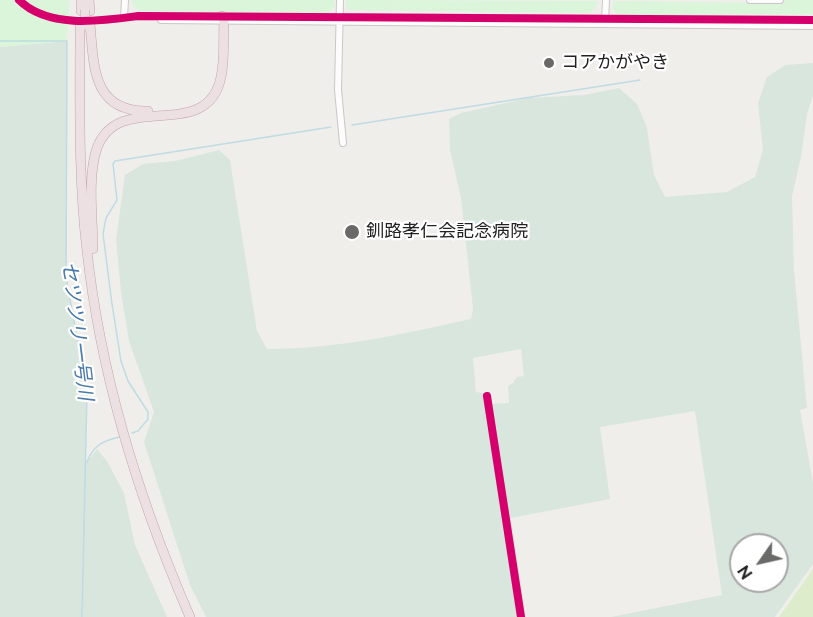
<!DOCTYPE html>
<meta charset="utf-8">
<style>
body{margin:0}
#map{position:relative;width:813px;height:617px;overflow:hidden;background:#f0eeeb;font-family:Raleway,sans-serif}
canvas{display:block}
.north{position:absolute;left:729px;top:533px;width:60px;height:60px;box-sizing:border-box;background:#fff;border:2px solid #a7a7a7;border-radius:50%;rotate:236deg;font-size:16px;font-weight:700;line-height:24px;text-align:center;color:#222}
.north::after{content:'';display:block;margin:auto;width:21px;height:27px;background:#6a6968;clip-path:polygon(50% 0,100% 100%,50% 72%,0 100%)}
</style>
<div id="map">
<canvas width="813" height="617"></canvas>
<div class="north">N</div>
</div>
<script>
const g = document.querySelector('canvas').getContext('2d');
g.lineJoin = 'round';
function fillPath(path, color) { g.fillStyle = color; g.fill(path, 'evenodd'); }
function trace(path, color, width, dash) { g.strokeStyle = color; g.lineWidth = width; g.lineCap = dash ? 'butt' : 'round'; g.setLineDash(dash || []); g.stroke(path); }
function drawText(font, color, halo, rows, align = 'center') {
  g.font = font + ' Raleway,"Noto Sans JP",sans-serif'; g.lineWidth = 4.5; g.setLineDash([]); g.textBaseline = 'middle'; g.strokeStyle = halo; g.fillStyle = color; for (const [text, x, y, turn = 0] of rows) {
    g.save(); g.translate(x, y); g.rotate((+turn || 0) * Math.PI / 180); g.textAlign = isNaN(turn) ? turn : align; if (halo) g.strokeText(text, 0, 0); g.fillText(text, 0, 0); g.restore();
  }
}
fillPath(new Path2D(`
 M813,569V617H779Z`), '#ddeccb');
fillPath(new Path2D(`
 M67,41L66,277L87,392L85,464L97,449L107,461L124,493L135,545L167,617H0V47Z
 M813,63V96L807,114L801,157L792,196L794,270L807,408L800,410L813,483V564L775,617H611L722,595L695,411L600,427L610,499L511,518L526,617H206L190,585L144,442L154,412L129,341L121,292L116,240L125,175L143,164L175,161L219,150L230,160L257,331L267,349C336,349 404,334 471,319L473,309L461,198L450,150L449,119L461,113L528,98L584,95L619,88L637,104L647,128L654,175L665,197L727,192L755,177L763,150L758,103L767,77L785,65ZM521,349L524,376L517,377L513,383L508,386L509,403L487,404L483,393L476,392L473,358ZM741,545H777V581H741Z`), '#d9e6de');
fillPath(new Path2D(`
 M0,0H69L67,41L0,47Z
 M132,0H334V7L329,13L139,11L133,6Z
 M346,0L598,1L596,7L589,13L350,10L346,8Z
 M785,0H813V14L617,15L613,8V1L783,3Z`), '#daf5da');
trace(new Path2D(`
 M0,41H67L66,277L87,392L82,617
 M352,125L640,80
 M132,433L138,431L148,419V412L128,381L121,361L112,304L103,234L106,218L117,200L113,164L115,161L331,127
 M87,462C93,446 102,441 119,437`), '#bfdbe3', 1.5);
const minor = new Path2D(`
 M19,0C48,29 101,21 138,16L813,20
 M340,0L338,90L343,143
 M750,0H780
 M124,17L125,0
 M161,20L813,26
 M605,21L606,0
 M487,396L521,617`);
const highway = new Path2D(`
 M89,0L90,11
 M81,11V0
 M80,24C80,100 78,176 87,251C101,378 139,500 190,617
 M90,24C94,66 92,112 148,111
 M93,249C93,219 87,177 97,148C119,88 207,145 221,77C225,59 223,39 224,21L222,16`);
trace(minor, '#c9c8c7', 8);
trace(highway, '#c5a2ac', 10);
trace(minor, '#fdfcfc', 6);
trace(highway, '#ece0e2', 9);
const highwayBridge = new Path2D(`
 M85,25V10`);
trace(highwayBridge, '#c5a2ac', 10, []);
trace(highwayBridge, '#ece0e2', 9);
trace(new Path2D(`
 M19,0C48,29 101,21 138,16L813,20
 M487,396L521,617`), '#d6006c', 8);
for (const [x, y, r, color] of [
 [549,63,6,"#6a6968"],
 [352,232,8,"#6a6968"]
]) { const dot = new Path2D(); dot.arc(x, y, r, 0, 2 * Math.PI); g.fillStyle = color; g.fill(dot); trace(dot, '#fff', 2); }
drawText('18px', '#222', '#fff', [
 ["コアかがやき",561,63],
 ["釧路孝仁会記念病院",366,232]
], 'left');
drawText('italic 20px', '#4a7aab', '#fff', [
 ["セツツリ一号川",77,331,83]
]);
</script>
